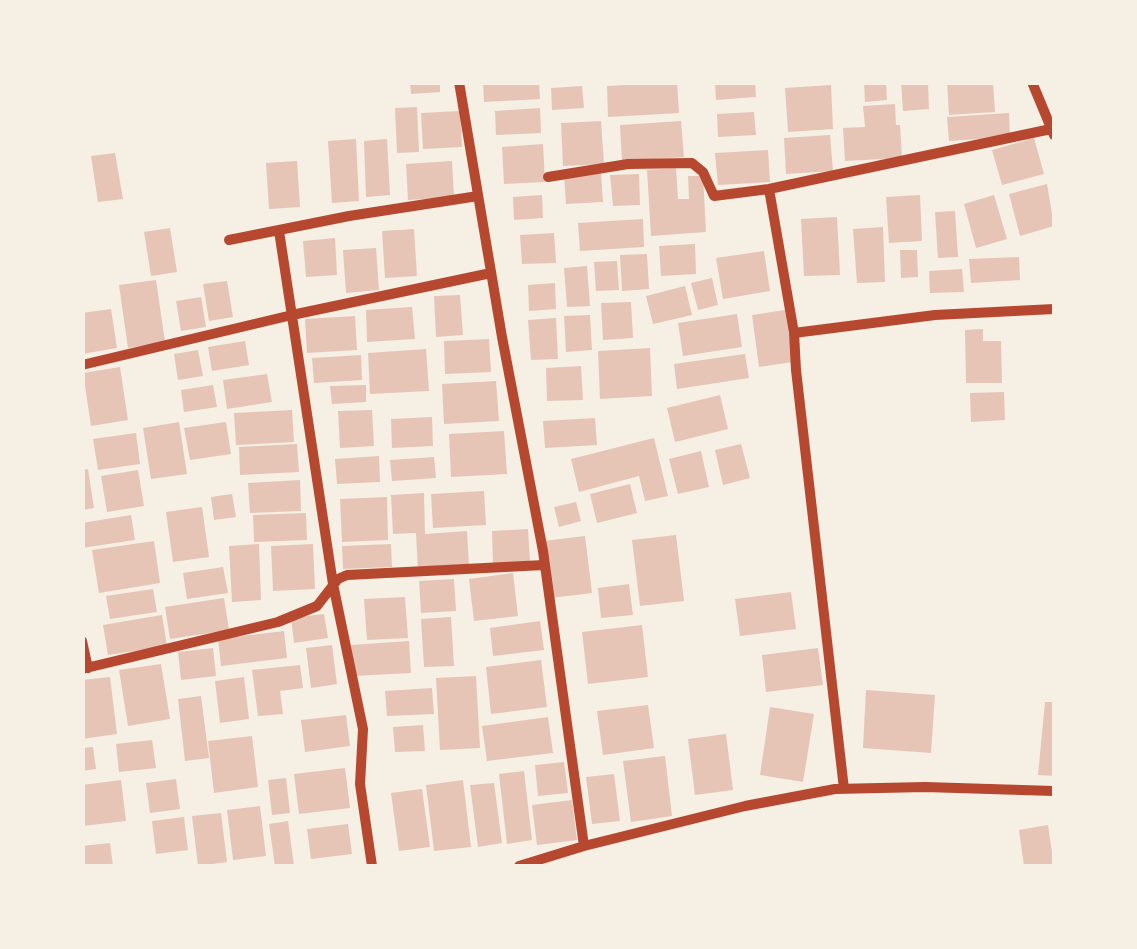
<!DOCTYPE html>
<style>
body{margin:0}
#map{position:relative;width:1137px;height:949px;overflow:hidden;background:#f6efe4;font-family:Poppins,sans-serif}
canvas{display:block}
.frame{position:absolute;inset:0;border:85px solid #f6efe4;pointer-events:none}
</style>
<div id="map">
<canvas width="1137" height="949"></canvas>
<div class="frame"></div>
</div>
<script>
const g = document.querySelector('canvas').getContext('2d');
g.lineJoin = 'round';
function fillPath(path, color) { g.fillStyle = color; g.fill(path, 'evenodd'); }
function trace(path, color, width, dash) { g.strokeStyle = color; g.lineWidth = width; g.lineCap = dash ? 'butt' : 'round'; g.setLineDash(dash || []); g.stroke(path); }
fillPath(new Path2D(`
 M410,82H440V92L411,94Z
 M483,82H539L540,99L484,102Z
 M677,82L679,113L608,117L607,86Z
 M715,82H755L756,97L716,100Z
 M864,82H886L887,100L865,102Z
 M901,82H928L929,109L903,111Z
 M947,82H993L995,112L949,115Z
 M831,85L833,129L788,132L785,88Z
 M582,86L584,108L552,110L551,88Z
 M895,104L896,125H900L902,158L845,161L843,128L865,127L863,106Z
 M417,107L419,152L397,153L395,108Z
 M540,108L541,133L496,135L495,111Z
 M460,111L462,147L423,149L421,113Z
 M754,112L756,135L718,137L717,114Z
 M1009,113L1010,137L949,141L947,117Z
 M601,121L604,164L563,166L561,123Z
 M681,121L684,157L622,161L620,125Z
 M830,135L833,171L786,174L784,138Z
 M1034,138L1044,174L1002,185L992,150Z
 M356,139L359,201L332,203L328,141Z
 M387,139L390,195L366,197L364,141Z
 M543,144L545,182L504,184L502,147Z
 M768,150L770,182L718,185L715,153Z
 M115,153L123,199L98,202L91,156Z
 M297,161L300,207L269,209L266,163Z
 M452,161L454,197L408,200L406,164Z
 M676,168L678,199H689L688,176H703L706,232L651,236L647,170Z
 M601,173L603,202L566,204L564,176Z
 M639,174L640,205L613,206L610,175Z
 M1047,184L1054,226L1020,236L1009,194Z
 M542,195L543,218L514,220L513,197Z
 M920,195L922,241L889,243L886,197Z
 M994,195L1007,239L976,248L964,204Z
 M955,211L958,257L938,258L935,212Z
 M837,217L840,275L804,276L801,219Z
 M643,219L644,247L580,251L578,223Z
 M883,227L885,282L857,283L853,229Z
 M170,228L177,272L151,276L144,232Z
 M414,229L417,276L385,278L382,231Z
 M554,233L556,263L522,264L520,235Z
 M335,238L337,275L306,277L303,241Z
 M695,244L696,274L661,276L659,246Z
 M376,248L379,290L346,293L343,250Z
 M900,250H917L918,277L901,278Z
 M764,251L770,291L723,299L716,258Z
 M647,254L649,289L622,291L620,255Z
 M1019,257L1020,280L971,283L969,259Z
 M617,261L619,290L596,291L594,262Z
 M587,266L590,306L567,307L564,268Z
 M962,269L964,292L930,293L929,271Z
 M712,278L718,305L698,310L691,283Z
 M156,280L165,342L128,348L119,285Z
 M227,281L233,317L209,321L203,284Z
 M555,283L556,309L529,311L528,285Z
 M685,286L692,315L653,324L646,296Z
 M460,295L463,335L436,337L434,296Z
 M201,297L206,327L181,331L176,301Z
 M631,302L633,338L603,340L601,303Z
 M412,307L415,339L367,342L366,310Z
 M111,309L117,348L82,354V313Z
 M785,310L793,362L759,367L752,315Z
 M737,314L742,347L683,356L678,323Z
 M590,315L592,350L566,352L564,316Z
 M355,316L357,350L307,353L305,319Z
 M556,318L558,359L531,360L528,320Z
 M983,329V341H1001L1002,383H966L965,330Z
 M489,339L491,372L445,374L444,341Z
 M245,341L249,365L212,371L208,347Z
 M650,348L652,396L600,399L598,351Z
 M426,349L429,391L370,394L368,353Z
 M198,350L203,376L178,380L174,354Z
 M745,354L749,378L677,389L674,364Z
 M361,355L362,380L314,383L312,358Z
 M581,366L583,400L547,401L546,368Z
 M120,367L128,420L91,426L83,373Z
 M267,374L272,402L227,409L223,380Z
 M496,381L499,421L444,424L442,384Z
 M213,385L217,407L184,412L181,390Z
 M366,385V402L332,404L330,386Z
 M1004,392L1005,420L971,422L970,393Z
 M720,395L728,429L675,442L667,408Z
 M292,410L294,442L236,445L234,413Z
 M372,410L374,446L340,448L338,411Z
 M432,417L433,446L392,448L391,419Z
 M595,418L597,445L545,448L543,421Z
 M179,422L187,474L151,479L143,428Z
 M226,422L231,454L190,460L184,428Z
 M504,431L507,474L451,477L449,434Z
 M136,433L140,464L98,470L93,439Z
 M654,438L668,496L645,501L639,476L579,492L571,459Z
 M297,444L299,472L240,475L239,447Z
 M741,444L750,478L723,485L715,450Z
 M701,451L709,487L678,494L669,459Z
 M379,456L380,482L337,484L335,459Z
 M434,457L436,478L392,481L390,460Z
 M88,469L94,508L82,510V470Z
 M138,470L144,506L107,512L101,476Z
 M300,480L301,511L250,513L248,483Z
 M630,484L637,513L597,523L590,494Z
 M484,491L486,525L433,528L431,494Z
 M424,493L425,534L467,531L469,566L418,570L416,533L393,534L391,495Z
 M232,494L236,517L214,520L211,497Z
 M387,497L388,540L342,542L340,499Z
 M576,502L581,521L559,527L554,507Z
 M202,507L209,557L173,562L166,512Z
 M306,513L307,540L254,542L253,515Z
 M131,515L135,540L82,548V523Z
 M528,529L530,562L493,564L492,531Z
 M676,535L684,601L640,606L632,540Z
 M585,536L592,593L551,598L544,541Z
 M154,541L160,583L99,593L92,550Z
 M259,544L261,600L232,602L229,546Z
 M313,544L315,589L273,591L271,546Z
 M391,544L392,567L343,569L342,546Z
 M223,567L228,593L187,599L183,573Z
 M513,573L518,616L474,621L469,579Z
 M454,579L456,611L421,613L419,581Z
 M629,584L633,615L601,618L598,588Z
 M153,589L157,612L110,619L106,596Z
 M791,592L796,629L740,636L735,599Z
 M405,597L408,638L367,640L364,599Z
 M224,598L229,630L170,639L165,607Z
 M324,614L328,638L294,643L291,618Z
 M162,615L167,646L108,655L103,625Z
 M451,617L454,666L424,667L421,619Z
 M540,621L544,650L493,656L490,628Z
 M642,625L648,677L588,684L582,632Z
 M284,631L287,658L221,666L218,639Z
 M409,641L411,673L353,676L351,645Z
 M332,645L337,684L311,688L306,648Z
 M213,648L216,676L181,680L178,652Z
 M818,648L823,685L766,692L762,655Z
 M541,660L547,707L491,714L486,667Z
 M161,664L170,719L128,726L119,670Z
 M300,665L303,688L280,691L283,714L258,716L252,670Z
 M476,676L480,748L440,750L436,678Z
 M110,677L117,734L82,739V680Z
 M244,677L249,719L220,723L215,681Z
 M432,688L434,714L387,716L385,691Z
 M866,690L935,695L931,753L863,748Z
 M201,696L209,758L185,761L178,699Z
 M1045,702H1054V776L1038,775Z
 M648,705L654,748L603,755L597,711Z
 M770,707L814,714L803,782L760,775Z
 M346,715L350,746L305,752L301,720Z
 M548,717L553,753L487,761L482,726Z
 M423,725L425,751L395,752L393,727Z
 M726,734L733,790L695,795L688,739Z
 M252,736L258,787L214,793L208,741Z
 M152,740L156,768L119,772L116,744Z
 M93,747L96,769L82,771V748Z
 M665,756L672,816L631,822L623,761Z
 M564,762L568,793L538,796L535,765Z
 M345,768L350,808L299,814L294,774Z
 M524,771L532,840L507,844L499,774Z
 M614,774L620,821L592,824L586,777Z
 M286,778L290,813L272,815L268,780Z
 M176,779L180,809L150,813L146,783Z
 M121,780L126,821L82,826V785Z
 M463,780L471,847L434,851L426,785Z
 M494,783L502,843L478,847L470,785Z
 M422,789L430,847L399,851L391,793Z
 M572,800L577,840L537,845L532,805Z
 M260,806L266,856L233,860L227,810Z
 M221,813L227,862L198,866L192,816Z
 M184,817L188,850L156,854L152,821Z
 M288,821L294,866H275L269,824Z
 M348,824L352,854L311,859L307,829Z
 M1048,825L1054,866H1024L1019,830Z
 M110,843L113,866H82V846Z`), '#e6c5b7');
trace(new Path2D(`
 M459,82L502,337L543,551L584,846
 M1032,82L1054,135
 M548,177L628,164L692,163L703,172L714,196L769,189L1051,129
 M769,189L794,333
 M279,231L333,584L363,729L360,784L372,866
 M229,240L349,216L478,196
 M82,365L292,315L491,273
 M82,641L88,668
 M82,669L278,622L317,606L338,579L347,575L544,565
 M844,789L796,370L794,333L935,315L1054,309
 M519,866L584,846L745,806L835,789L925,787L1054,791`), '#b5482f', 10);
</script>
